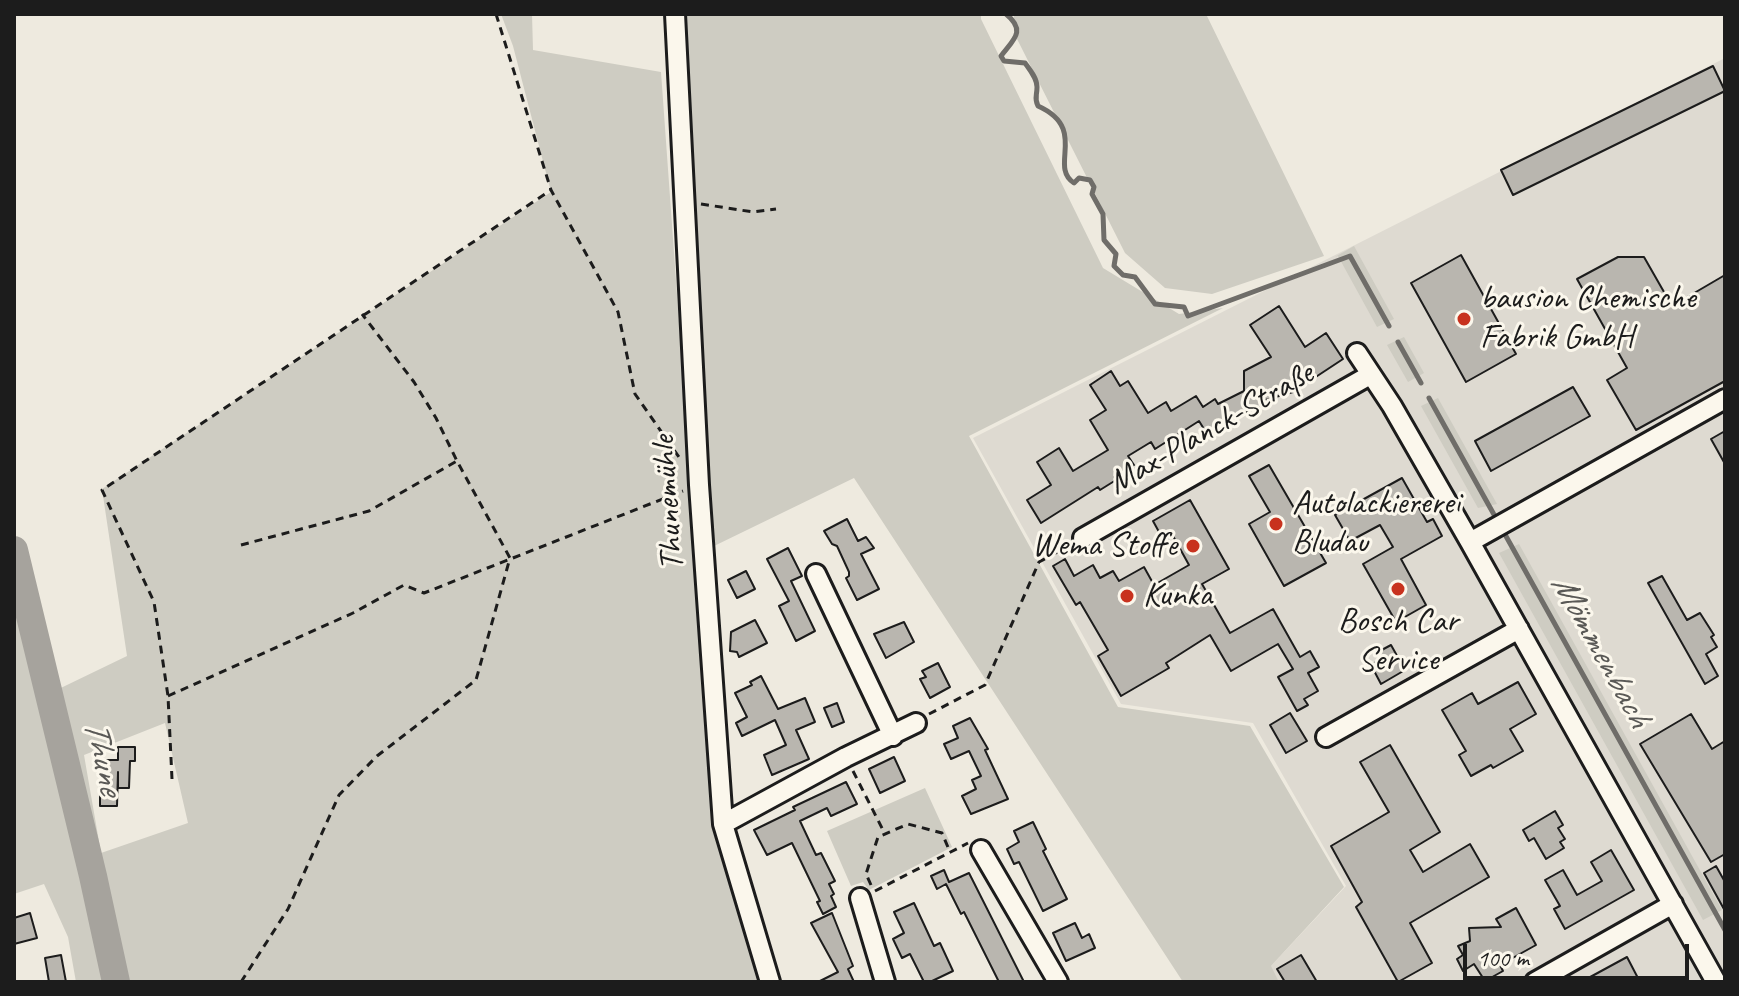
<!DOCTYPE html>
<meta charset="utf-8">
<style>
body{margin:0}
#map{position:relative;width:1739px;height:996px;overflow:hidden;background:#eeeadf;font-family:Caveat,sans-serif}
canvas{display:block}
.frame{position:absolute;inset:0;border:16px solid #1c1c1c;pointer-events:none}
.scale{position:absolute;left:1463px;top:944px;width:226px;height:36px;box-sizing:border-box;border:4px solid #1c1c1c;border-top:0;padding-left:10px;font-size:24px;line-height:28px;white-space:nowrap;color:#1c1c1c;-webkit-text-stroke:6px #fbf7ec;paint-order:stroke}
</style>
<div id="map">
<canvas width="1739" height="996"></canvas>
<div class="frame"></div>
<div class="scale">100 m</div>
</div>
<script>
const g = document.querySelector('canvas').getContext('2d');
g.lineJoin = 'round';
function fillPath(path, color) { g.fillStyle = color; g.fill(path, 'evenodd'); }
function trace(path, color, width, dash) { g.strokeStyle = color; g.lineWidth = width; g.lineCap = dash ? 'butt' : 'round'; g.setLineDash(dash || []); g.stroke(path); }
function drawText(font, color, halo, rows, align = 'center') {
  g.font = font + ' Caveat,sans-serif'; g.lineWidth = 6; g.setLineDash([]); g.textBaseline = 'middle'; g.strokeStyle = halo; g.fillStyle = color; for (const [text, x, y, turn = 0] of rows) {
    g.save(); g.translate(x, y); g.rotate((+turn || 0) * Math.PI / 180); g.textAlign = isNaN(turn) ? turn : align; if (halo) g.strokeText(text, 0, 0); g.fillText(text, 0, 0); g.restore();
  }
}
fillPath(new Path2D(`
 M1725,58V982H1279L1270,967L1346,886L1253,723L1121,704L973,438Z`), '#dedad1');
fillPath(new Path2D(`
 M501,14H532L533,50L661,72L715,822L765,982H76L68,937L44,884L14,894V601L38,699L127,656L102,489L551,192L513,46ZM165,723L188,823L101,853L84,755Z
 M680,14H981V19L1103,268L1179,314L1223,308L969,436L1118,707L1250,726L1344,887L1271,966L1279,982H1183L854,478L712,547Z
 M1014,14H1206L1324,256L1212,294L1165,288L1125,253L1014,33Z
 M1354,246L1394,319L1377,327L1338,256L1335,257Z
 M1404,337L1424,373L1408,382L1387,345Z
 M1438,398L1497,504L1478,508L1421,406Z
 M1519,544L1722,910L1703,920L1499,553Z
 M925,788L952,847L869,890L863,882L851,886L827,831Z`), '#ceccc2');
trace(new Path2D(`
 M1006,14C1027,31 1013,40 1001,56L1004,61L1025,63C1030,70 1037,78 1037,87C1037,96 1034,98 1038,106C1089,129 1048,166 1074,183L1079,178L1090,180L1094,187L1092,194L1103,214L1104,240L1116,254L1114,266L1123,275L1135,277L1155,304L1184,307L1188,316L1350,256L1389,326
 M1398,342L1421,383
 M1429,398L1497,520
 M1502,529L1725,930`), '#6f6d69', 5);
trace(new Path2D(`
 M14,550L93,876L116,982`), '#a6a39d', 28);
const building = new Path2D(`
 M1713,66L1725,91L1513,195L1501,170Z
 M1461,255L1516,354L1466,382L1411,283Z
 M1618,257H1644L1672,306L1725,275V381L1636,430L1607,380L1627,368L1577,279Z
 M1279,306L1305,347L1326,333L1343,359L1293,392L1262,401V406L1228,420L1230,424L1209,437L1199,421L1155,449L1151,442L1128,456L1134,465L1114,477L1116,480L1100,490L1098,487L1041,523L1027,500L1051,485L1037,462L1059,448L1073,471L1108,450L1090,420L1106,410L1090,385L1111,371L1120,386L1128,381L1148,413L1166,402L1171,411L1196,396L1203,407L1215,399L1218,404L1244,391V371L1271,357L1250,325Z
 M1573,387L1590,416L1491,471L1475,441Z
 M1725,431V464L1711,439Z
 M1269,465L1326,563L1284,586L1249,524L1270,512L1249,476Z
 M1402,478L1427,522L1433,519L1442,536L1401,559L1426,605L1396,622L1363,564L1393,547L1380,525L1350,541L1335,515Z
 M1190,500L1229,569L1202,584L1230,633L1273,609L1300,657L1310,651L1319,667L1308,673L1318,691L1304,699L1308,705L1297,711L1278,677L1293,669L1278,644L1231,671L1210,635L1166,663L1169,668L1121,696L1098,656L1108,650L1080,602L1076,605L1053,566L1065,559L1074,576L1093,565L1100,578L1113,571L1119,581L1144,567L1154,585L1189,565L1173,536L1164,541L1153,521Z
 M847,519L858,541L866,537L874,548L861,554L879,589L857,600L846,578L849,576V572L837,546L832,544L824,531Z
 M788,548L802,576L791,581L815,631L796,641L779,606L789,601L767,559Z
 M746,571L755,589L737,598L728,580Z
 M1662,576L1687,620L1700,613L1714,635L1711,637L1717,647L1706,654L1718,676L1705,684L1648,583Z
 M755,620L767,643L739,657L737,652L730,651L731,632Z
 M904,622L914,642L886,658L874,634Z
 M1391,645L1405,670L1381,684L1371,665L1382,658L1378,652Z
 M938,663L950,687L930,698L920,679L926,677L922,671Z
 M761,676L778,709L805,698L815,722L796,730L809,759L772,775L764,755L786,745L775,720L742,736L736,723L747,717L735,693L752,685L750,682Z
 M1518,682L1536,714L1510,729L1523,751L1493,768L1491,765L1471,776L1459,755L1466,751L1442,710L1472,693L1478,704Z
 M837,703L844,722L832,727L824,708Z
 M1290,713L1307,741L1286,753L1270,725Z
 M1691,714L1712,749L1725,741V854L1711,862L1640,744Z
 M970,718L988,749L985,750L1008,799L971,814L962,796L976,789L972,780L981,776L969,751L951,759L944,744L958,738L953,726Z
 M1390,745L1440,832L1410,850L1423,872L1470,844L1489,877L1410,923L1432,963L1398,982L1356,907L1362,902L1331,846L1389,812L1360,762Z
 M118,747H135V761H130L129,788H118V772L117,806H100V783H104V760H118Z
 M894,757L905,781L880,793L869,769Z
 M846,782L857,804L831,816L827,808L800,821L816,855L821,853L835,881L829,884L834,894L831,896L836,907L823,914L817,902L820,901L792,843L767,855L754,830L795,810L793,807Z
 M1555,811L1563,825L1558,828L1565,839L1560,842L1564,848L1546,859L1534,838L1529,841L1523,830Z
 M1033,822L1046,849L1043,851L1067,899L1043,911L1019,862L1014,864L1007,849L1019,842L1014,831Z
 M1611,850L1634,890L1565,929L1554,909L1560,906L1545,880L1563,870L1577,895L1602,881L1591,862Z
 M1716,866L1725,882V911L1704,873Z
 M944,870L949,882L969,873L1024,982H999L964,912L961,914L946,884L937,889L931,876Z
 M914,903L934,946L940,943L953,971L930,982H924L910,954L902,958L893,939L904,933L894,912Z
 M1516,908L1536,945L1500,965L1503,971L1485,981L1474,964L1463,971L1457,959L1463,955L1458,946L1470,941L1469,928L1501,927L1496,919Z
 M30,913L37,938L14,944V918Z
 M832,913L853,966L848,969L854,982H818L838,972L811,923Z
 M1075,923L1082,938L1089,934L1095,948L1066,961L1053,933Z
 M61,955L66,982H49L45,958Z
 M1301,955L1317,982H1285L1277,969Z
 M1627,957L1640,982H1581Z`);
fillPath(building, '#b9b6af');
trace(building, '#1c1c1c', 2);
const minor = new Path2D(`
 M675,14L699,485L723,824L770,982
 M1357,353L1392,406L1470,542L1716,982
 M1083,538L1370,375
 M1470,542L1725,399
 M816,574L893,736
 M1326,737L1519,629
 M723,824L846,757L916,723
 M981,850L1058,982
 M860,898L885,982
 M1535,982L1673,904`);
trace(minor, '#1c1c1c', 24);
trace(new Path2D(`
 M496,14L551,190L618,312L635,394L681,460
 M701,204L753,212L776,209
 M241,545L369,511L457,461
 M168,696L353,613L404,585L424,593L683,491
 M929,714L985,685L1039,562L1070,545
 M853,771L884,832
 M172,779L168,696L154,602L102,490L551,190
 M871,885L866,874L878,837L908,824L942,833L950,852
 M875,891L968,843
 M241,982L288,909L339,795L377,756L476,680L510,558L457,461L436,418L414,382L362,314`), '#1c1c1c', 3, [8, 6]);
trace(minor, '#fbf7ec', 18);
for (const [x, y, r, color] of [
 [1464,319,8,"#c8321e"],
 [1276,524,8,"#c8321e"],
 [1193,546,8,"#c8321e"],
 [1398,589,8,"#c8321e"],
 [1127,596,8,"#c8321e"]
]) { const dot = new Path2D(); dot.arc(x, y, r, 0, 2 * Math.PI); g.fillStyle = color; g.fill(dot); trace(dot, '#fbf7ec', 3); }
drawText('34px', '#1c1c1c', '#fbf7ec', [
 ["bausion Chemische",1480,299],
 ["Fabrik GmbH",1480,338],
 ["Autolackiererei",1292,504],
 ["Bludau",1292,543],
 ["Wema Stoffe",1177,546,"right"],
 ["Kunka",1143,596],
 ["Bosch Car",1398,622,"center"],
 ["Service",1398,661,"center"]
], 'left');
drawText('34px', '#1c1c1c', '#fbf7ec', [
 ["Max-Planck-Straße",1211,429,-30],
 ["Thunemühle",669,503,-94]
]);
drawText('italic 36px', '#5a5956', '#fbf7ec', [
 ["Mömmenbach",1600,651,61],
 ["Thune",102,757,77]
]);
</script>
